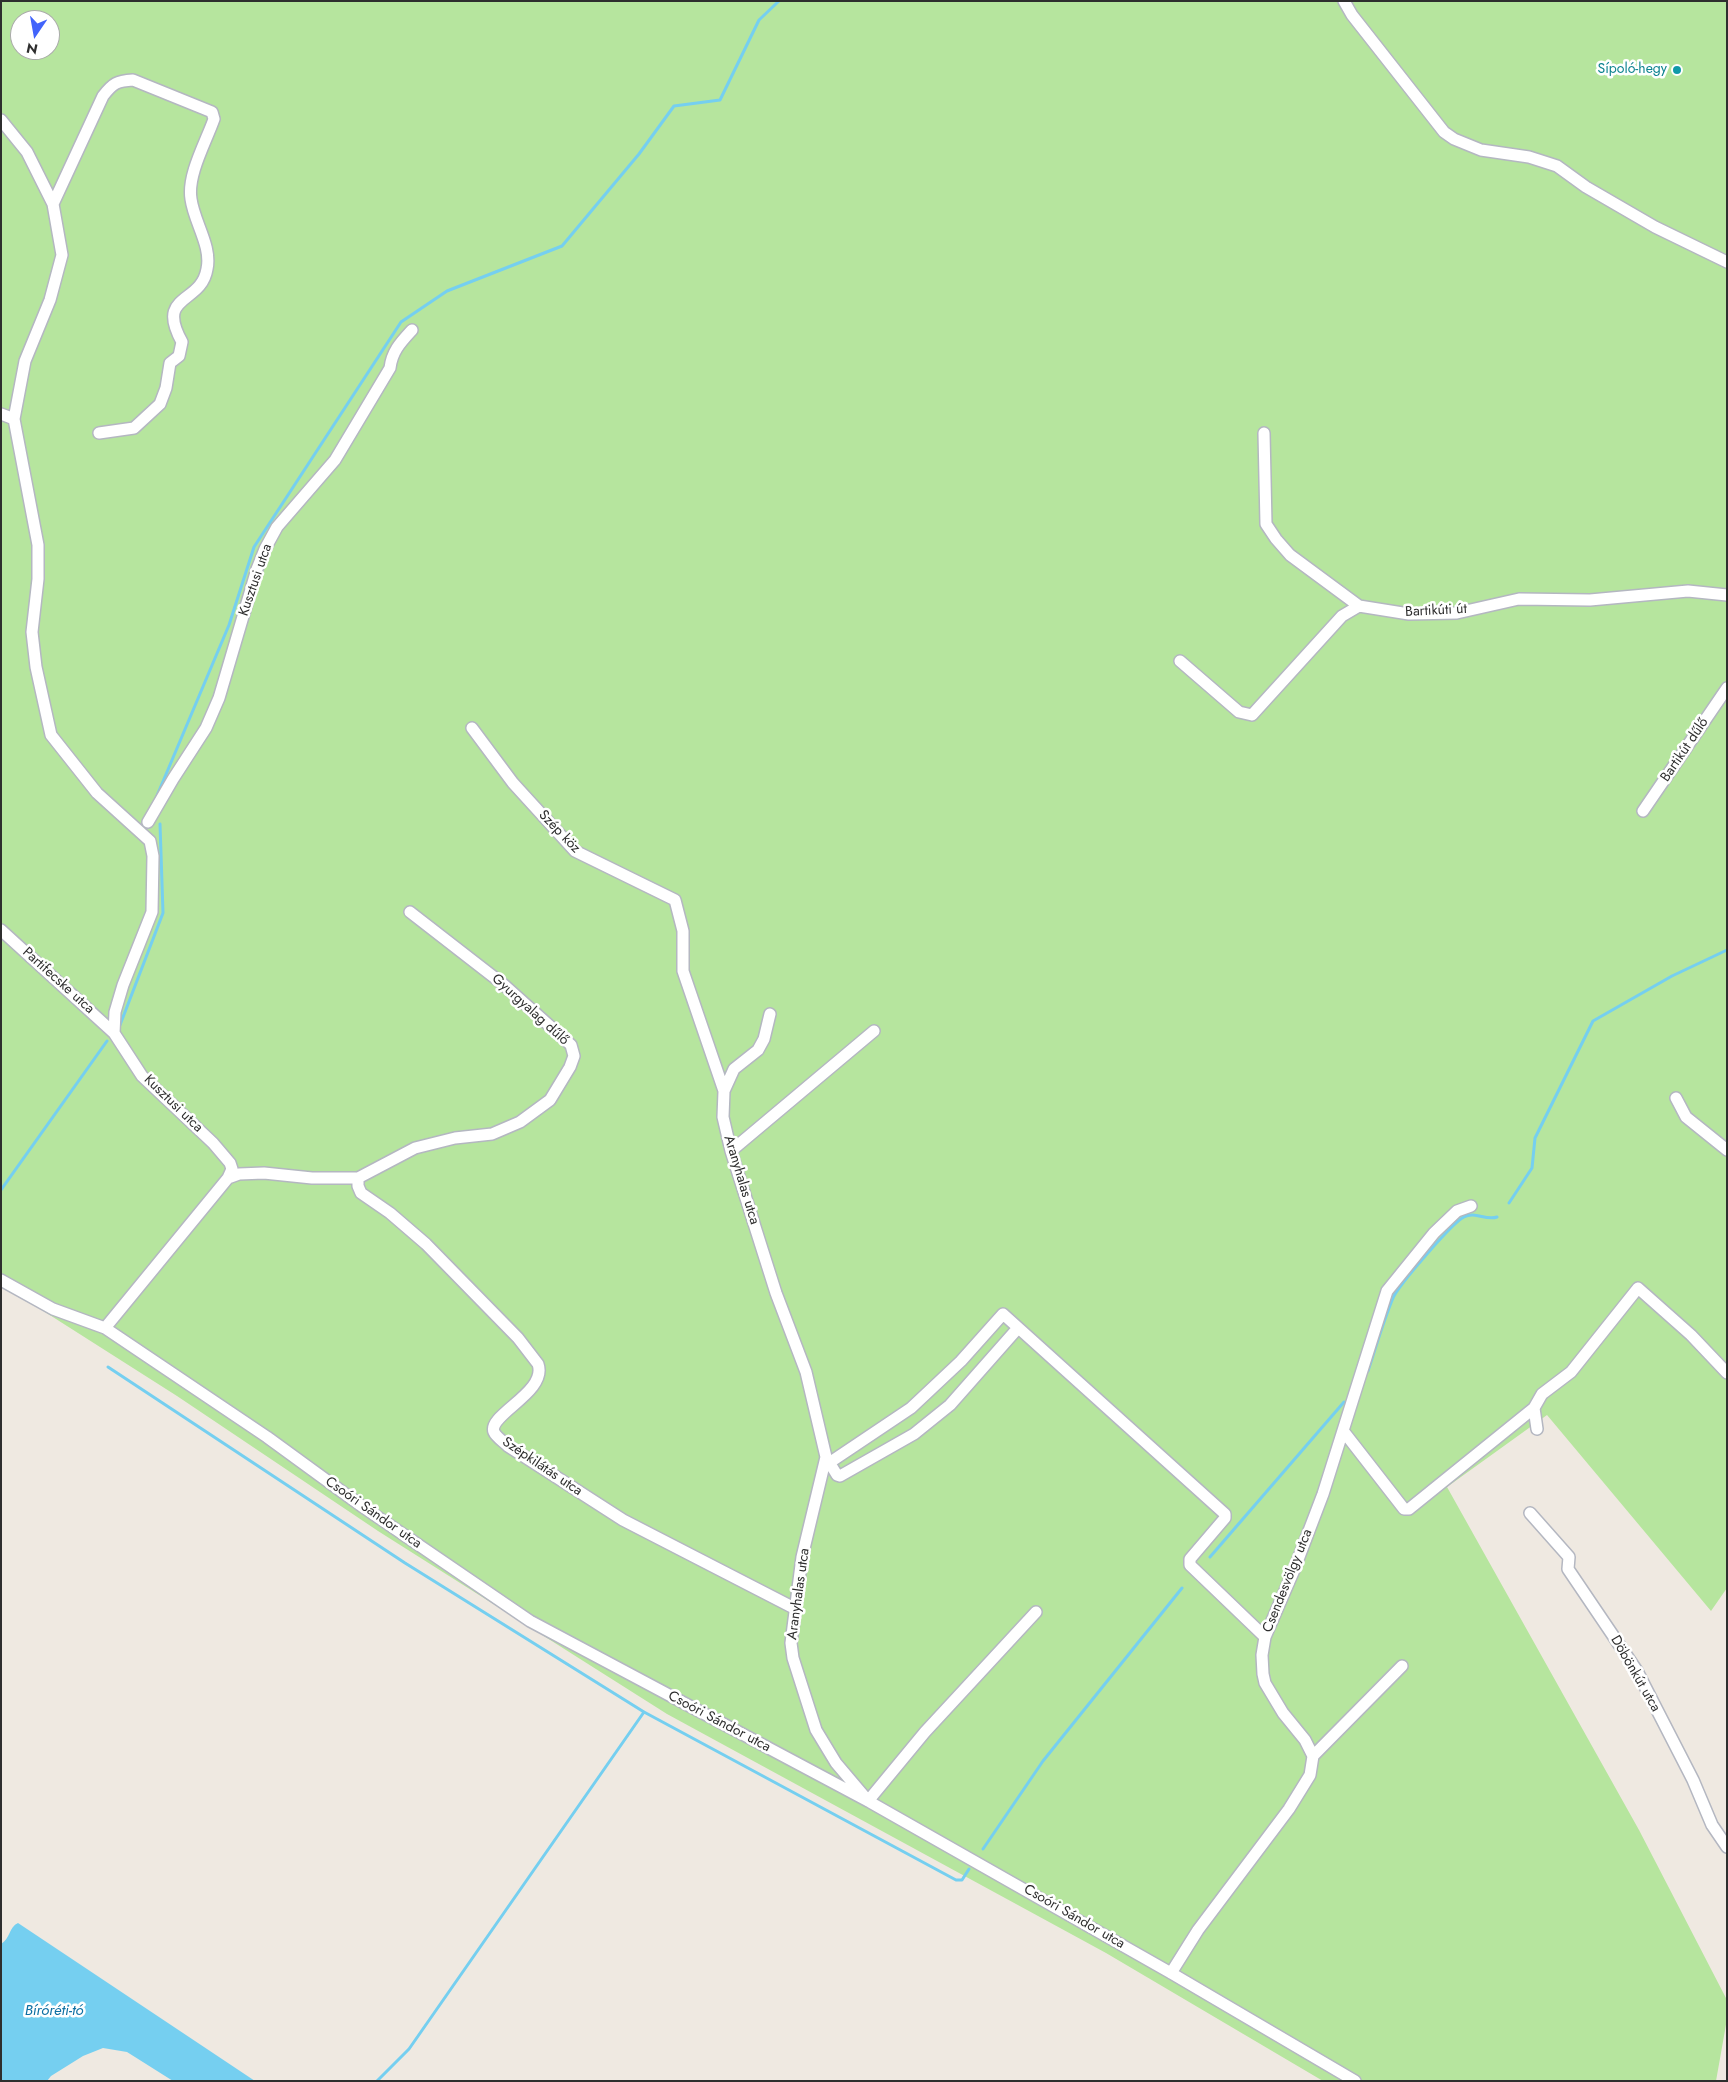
<!DOCTYPE html>
<meta charset="utf-8">
<style>
body{margin:0}
#map{position:relative;width:1728px;height:2082px;overflow:hidden;background:#efe9e1;font-family:Jost,sans-serif}
canvas{display:block}
.frame{position:absolute;inset:0;border:2px solid #2e2e2e;pointer-events:none}
.north{position:absolute;left:10px;top:10px;width:50px;height:50px;box-sizing:border-box;background:#fff;border:1px solid #ababab;border-radius:50%;rotate:192deg;font-size:14px;font-weight:700;line-height:20px;text-align:center;color:#2e2e2e}
.north::after{content:'';display:block;margin:auto;width:18px;height:22px;background:#4264fb;clip-path:polygon(50% 0,100% 100%,50% 72%,0 100%)}
</style>
<div id="map">
<canvas width="1728" height="2082"></canvas>
<div class="frame"></div>
<div class="north">N</div>
</div>
<script>
const g = document.querySelector('canvas').getContext('2d');
g.lineJoin = 'round';
function fillPath(path, color) { g.fillStyle = color; g.fill(path, 'evenodd'); }
function trace(path, color, width, dash) { g.strokeStyle = color; g.lineWidth = width; g.lineCap = dash ? 'butt' : 'round'; g.setLineDash(dash || []); g.stroke(path); }
function drawText(font, color, halo, rows, align = 'center') {
  g.font = font + ' Jost,sans-serif'; g.lineWidth = 5; g.setLineDash([]); g.textBaseline = 'middle'; g.strokeStyle = halo; g.fillStyle = color; for (const [text, x, y, turn = 0] of rows) {
    g.save(); g.translate(x, y); g.rotate((+turn || 0) * Math.PI / 180); g.textAlign = isNaN(turn) ? turn : align; if (halo) g.strokeText(text, 0, 0); g.fillText(text, 0, 0); g.restore();
  }
}
fillPath(new Path2D(`
 M1,1H1727V1588L1711,1611L1547,1415L1447,1487L1639,1830L1727,2000V2019L1716,2081H1323L1106,1953L667,1714L378,1531L177,1396L1,1284ZM20,20H50V50H20Z`), '#b6e59e');
fillPath(new Path2D(`
 M18,1923L255,2081H173L127,2052L103,2048L83,2056L51,2076L47,2081H1V1944C10,1939 9,1927 18,1923Z`), '#75cff0');
trace(new Path2D(`
 M156,798L229,625L254,547L401,322L447,291L562,246L639,154L674,106L720,100L759,20L779,1
 M120,1025L163,913L160,824
 M1,1190L107,1041
 M1509,1203L1532,1168L1535,1138L1593,1021L1672,976L1727,950
 M108,1367L405,1563L644,1712L956,1880H962L969,1869
 M1368,1371C1376,1347 1383,1322 1393,1298C1398,1286 1452,1223 1464,1217C1475,1211 1486,1221 1497,1217
 M1210,1557L1344,1402
 M983,1849L1043,1761L1182,1588
 M377,2081L409,2049L644,1712`), '#75cff0', 3);
const minor = new Path2D(`
 M1344,1L1352,15L1444,132L1454,139L1481,150L1529,157L1557,166L1586,187L1655,227L1727,262
 M1,120L27,152L53,204
 M1,414L14,419
 M99,433L134,428L160,404L166,388L170,363L179,356L182,342C155,293 201,305 207,269C212,246 194,222 191,199C187,175 206,142 214,119L212,112L133,80C117,81 113,83 103,96L53,204L62,255L50,300L25,361L14,419L38,545V579L32,632L36,667L51,735L97,793L150,841L153,856L152,912L123,985L115,1012L114,1033L142,1076L213,1143L230,1163L232,1169L228,1178L105,1328
 M1264,433L1266,524L1276,539L1290,555L1359,606
 M1180,661L1239,712L1252,715L1342,616L1359,606L1409,614L1457,613L1519,599L1590,600L1688,591L1727,595
 M472,728L513,783L575,851L675,900L683,931V971L724,1091L723,1117L731,1151L776,1293L806,1372L826,1457L802,1557L791,1643L793,1658L816,1730L836,1763L864,1796
 M1643,811L1727,688
 M148,822L173,779L206,728L219,698L257,569L265,549L277,527L335,460L390,368C392,351 401,342 412,330
 M1,930L114,1033
 M724,1091L734,1069L758,1050L764,1039L770,1014
 M1676,1098L1686,1117L1727,1150
 M731,1151L874,1031
 M228,1178L239,1174L264,1173L312,1178H358L415,1148L455,1138L492,1134L520,1122L550,1100L570,1067L574,1056L571,1045L504,985L410,912
 M358,1178V1186L361,1193L390,1213L426,1244L518,1338L538,1364C548,1392 487,1415 494,1432C496,1437 504,1442 508,1446L623,1520L794,1608
 M1,1280L53,1309L105,1328L267,1437L363,1507L530,1621L868,1801L1171,1973L1355,2081
 M1537,1429L1534,1408L1542,1394L1571,1372L1638,1288L1691,1335L1727,1373
 M1344,1432L1404,1509H1409L1534,1408
 M826,1457L837,1475L840,1476L914,1434L950,1405L1018,1328
 M829,1463L911,1408L961,1361L1003,1314L1225,1514V1518L1190,1559V1565L1265,1637
 M1530,1513L1569,1557L1568,1569L1637,1671L1693,1780L1712,1825L1727,1847
 M1313,1756L1402,1666
 M868,1801L925,1732L1036,1612
 M1171,1973L1198,1930L1289,1809L1310,1775L1313,1756L1305,1740L1283,1713L1265,1683L1263,1674L1262,1655L1265,1637L1294,1570L1323,1494L1387,1291L1434,1233L1457,1211L1471,1206`);
trace(minor, '#b4b7c1', 14);
trace(minor, '#fff', 11);
for (const [x, y, r, color] of [
 [1677,70,5,"#0f9aa8"]
]) { const dot = new Path2D(); dot.arc(x, y, r, 0, 2 * Math.PI); g.fillStyle = color; g.fill(dot); trace(dot, '#fff', 2); }
drawText('14px', '#0d838f', '#fff', [
 ["Sípoló-hegy",1667,70]
], 'right');
drawText('14px', '#2e2e2e', '#fff', [
 ["Kusztusi utca",256,580,-71],
 ["Bartikúti út",1436,611,-3],
 ["Bartikút dűlő",1685,750,-56],
 ["Szép köz",559,832,46],
 ["Partifecske utca",58,981,42],
 ["Gyurgyalag dűlő",530,1010,42],
 ["Kusztusi utca",173,1104,44],
 ["Aranyhalas utca",741,1180,73],
 ["Szépkilátás utca",542,1467,34],
 ["Csoóri Sándor utca",373,1513,35],
 ["Csendesvölgy utca",1288,1581,-68],
 ["Aranyhalas utca",799,1594,-82],
 ["Döbönkút utca",1635,1674,60],
 ["Csoóri Sándor utca",719,1722,28],
 ["Csoóri Sándor utca",1074,1917,30]
]);
drawText('italic 15px', '#0d6fa3', '#fff', [
 ["Bíróréti-tó",54,2011]
]);
</script>
